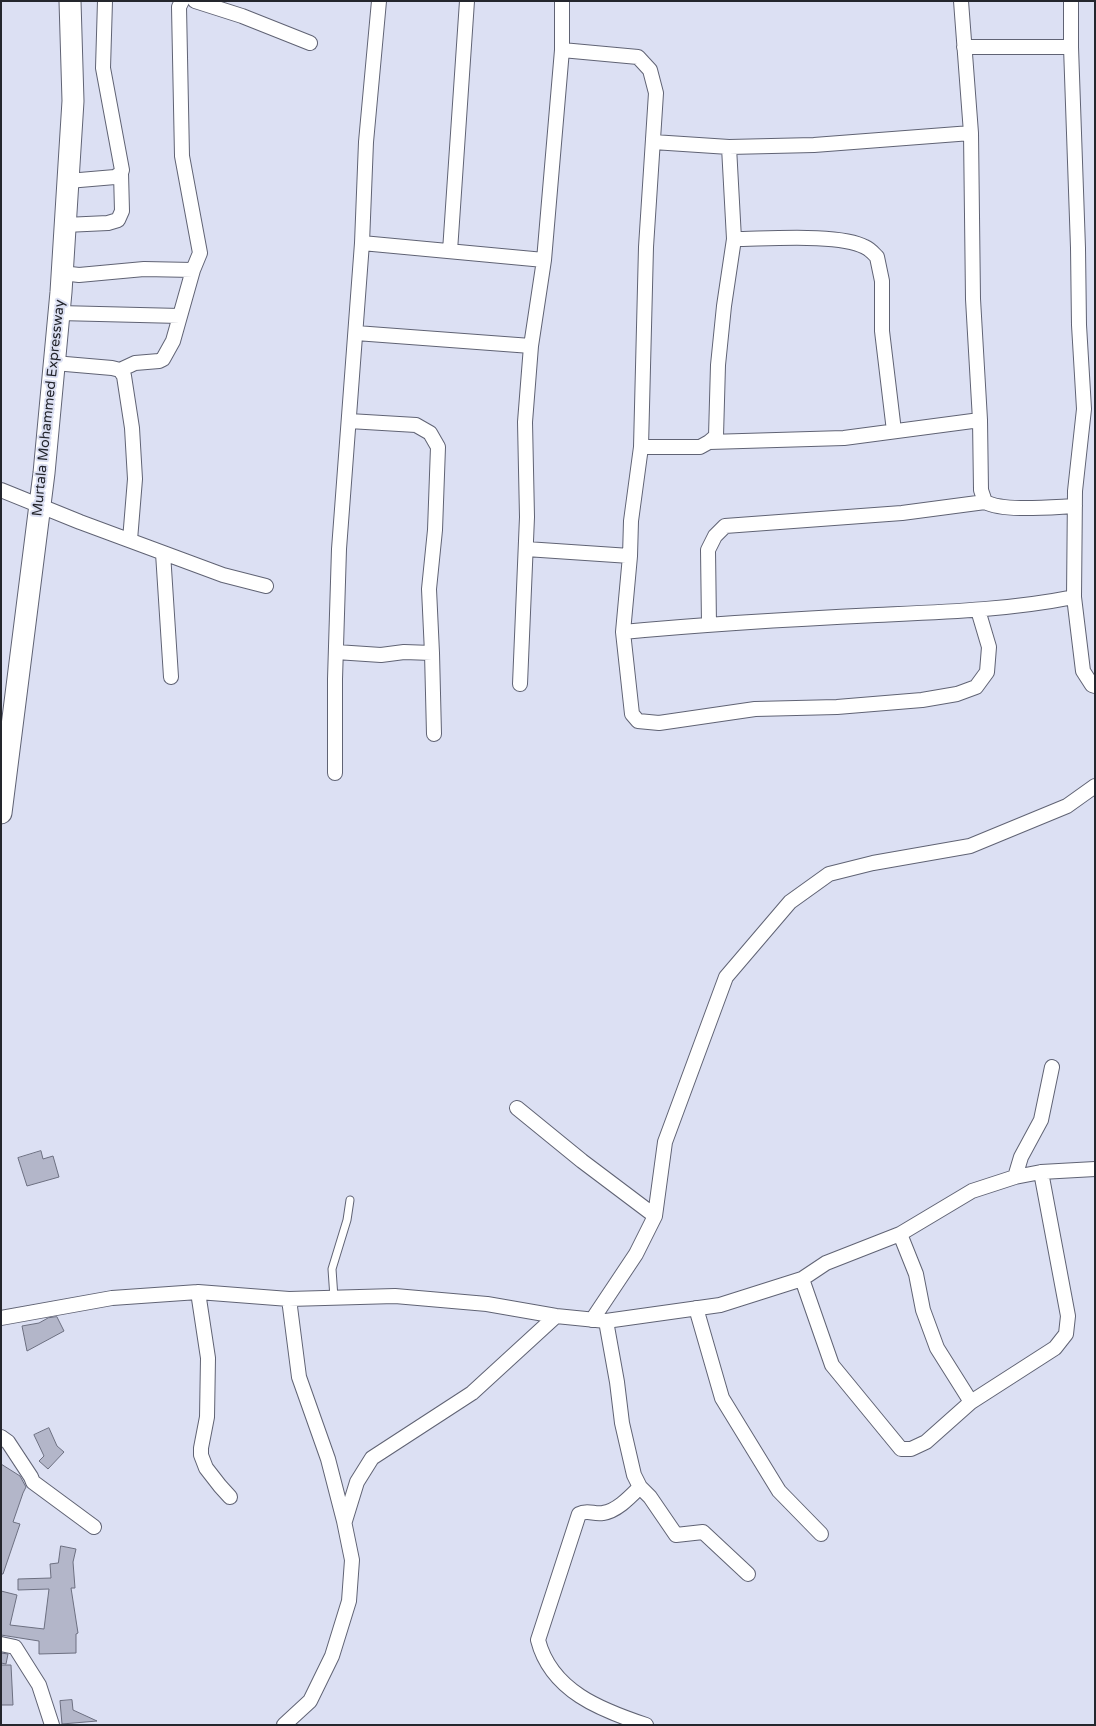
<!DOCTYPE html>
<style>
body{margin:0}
#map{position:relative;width:1096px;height:1726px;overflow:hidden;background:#dce0f3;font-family:"Varela Round",sans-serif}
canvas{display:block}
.frame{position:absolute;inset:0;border:2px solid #24262d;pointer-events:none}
</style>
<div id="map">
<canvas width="1096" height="1726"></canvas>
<div class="frame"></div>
</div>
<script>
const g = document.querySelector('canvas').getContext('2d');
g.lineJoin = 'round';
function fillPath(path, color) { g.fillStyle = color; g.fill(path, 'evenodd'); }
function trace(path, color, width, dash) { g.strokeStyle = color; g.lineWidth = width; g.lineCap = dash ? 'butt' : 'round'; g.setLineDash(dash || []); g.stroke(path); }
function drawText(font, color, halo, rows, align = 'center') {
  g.font = font + ' "Varela Round",sans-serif'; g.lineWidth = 4; g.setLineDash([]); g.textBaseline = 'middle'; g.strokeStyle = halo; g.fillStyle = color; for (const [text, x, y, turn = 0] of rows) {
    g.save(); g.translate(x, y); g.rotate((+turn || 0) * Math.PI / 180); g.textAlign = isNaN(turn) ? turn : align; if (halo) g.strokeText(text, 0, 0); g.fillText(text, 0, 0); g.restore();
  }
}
const building = new Path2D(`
 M41,1151L43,1159L53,1156L59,1177L27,1186L18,1158Z
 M57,1317L64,1331L27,1351L22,1326L39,1323L48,1318Z
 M49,1428L57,1446L64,1452L48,1469L39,1461L44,1456L34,1435Z
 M1,1464L20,1476L26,1487L23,1493L13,1522L20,1524L3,1574H1Z
 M61,1546L76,1549L73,1562L75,1588H71L78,1633L76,1634V1653L39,1654V1641L1,1635V1591L17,1595L10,1625L44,1629L49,1589L18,1590V1579L51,1578L50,1564L58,1563Z
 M1,1653L8,1654L6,1664L1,1663Z
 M1,1665H11L13,1705H1Z
 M72,1700L73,1710L97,1721L62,1724L60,1701Z`);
fillPath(building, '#b3b6c9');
trace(building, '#6c6f80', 1);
const service = new Path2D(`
 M334,1298L332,1269L347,1220L350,1200`);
const minor = new Path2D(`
 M195,1L242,16L310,43
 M961,1L971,133L973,299L980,420L981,490L985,502C1004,512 1052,507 1075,506
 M1071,1V47L1078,248L1079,325L1084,409L1075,491L1074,597L1083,671L1092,685L1095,686
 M964,47H1071
 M562,50L638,57L650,70L656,93L646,247L641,447L631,521L630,556L623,632L632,714L638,721L659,723L755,709L837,707L922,700L957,694L976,687L987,672L989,647L978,610
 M653,142L729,147L814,145L971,133
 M68,181L115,177L121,173
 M65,225L108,223L118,220L122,211L121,173L122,170L103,68L105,1
 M734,239C765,239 840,233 865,247C870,249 874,254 877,257L882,281V331L894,431
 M362,243L544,260
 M450,251L467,1
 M62,273L79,275L144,269L193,270
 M59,313L180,316
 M356,333L531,346
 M54,363L112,368L120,370L124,376L132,428L135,479L130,540
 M120,370L135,363L159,361L163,359L173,341L193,270L200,253L182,156L179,7L182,1
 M709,442L844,438L980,420
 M641,447H700L709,442L716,436L718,365L724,306L734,239L729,147
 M1,490L80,522L223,575L266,586
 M526,549L630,556
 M163,553L171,677
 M709,624L708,550L715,536L725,526L902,513L985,502
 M623,632C708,624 792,619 877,615C943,612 1009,610 1074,597
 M336,652L381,655L404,652L432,653L429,589L435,530L438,447L430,433L416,425L349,421
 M432,653L434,734
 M520,684L527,517L525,422L531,346L544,260L562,50V1
 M335,773V679L339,549L362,243L366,142L379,1
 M517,1108L582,1161L655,1216
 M1015,1177L1021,1157L1041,1120L1052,1067
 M900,1234L916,1274L923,1310L937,1348L971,1402
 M802,1279L832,1365L901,1449H911L926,1442L971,1402L1055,1348L1066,1334L1068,1316L1041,1172
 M198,1292L208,1358L207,1417L201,1448V1455L206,1468L220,1486L230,1497
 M696,1308L722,1398L779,1491L821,1534
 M1,1318L112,1298L198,1292L289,1299L395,1296L487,1304L556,1316L606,1321L720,1305L802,1279L826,1263L900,1234L972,1191L1015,1177L1041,1172L1095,1169
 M592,1320L636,1254L655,1216L665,1142L726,977L790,902L829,874L873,863L970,846L1067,806L1095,786
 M606,1321L617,1382L622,1423L634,1475L640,1487L650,1497L676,1535L703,1532L748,1574
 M1,1437L8,1442L31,1477L33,1482L94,1527
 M640,1487C630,1497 617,1511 603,1513C594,1515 588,1509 579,1514L538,1640C551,1691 601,1710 646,1725
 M345,1521L357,1482L372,1458L472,1393L556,1316
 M1,1644L15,1647L39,1685L52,1725
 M284,1725L310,1701L332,1656L349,1601L352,1560L344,1521L328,1459L299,1377L289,1299`);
const primary = new Path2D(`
 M1,813L44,473L61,292L73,101L70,1`);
trace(service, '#606374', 9);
trace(minor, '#606374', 16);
trace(primary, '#606374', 23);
trace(service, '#fff', 7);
trace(minor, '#fff', 14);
trace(primary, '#fff', 21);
drawText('14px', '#24262d', '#dce0f3', [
 ["Murtala Mohammed Expressway",49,408,-84]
]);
</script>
